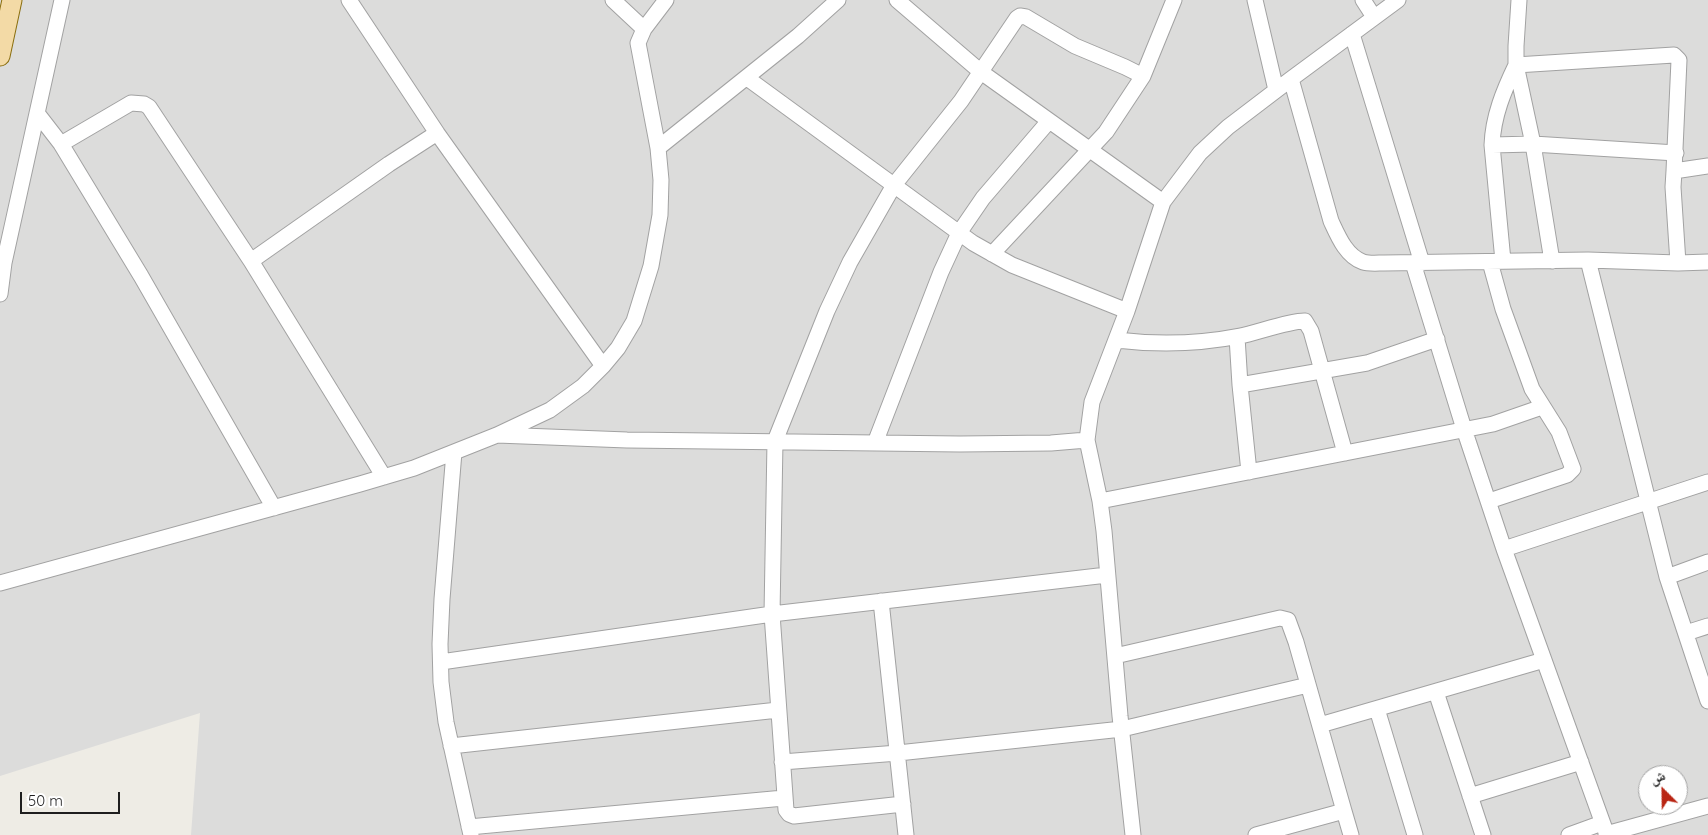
<!DOCTYPE html>
<meta charset="utf-8">
<style>
body{margin:0}
#map{position:relative;width:1708px;height:835px;overflow:hidden;background:#eeece5;font-family:Quicksand,"Noto Naskh Arabic",sans-serif}
canvas{display:block}
.north{position:absolute;left:1638px;top:765px;width:50px;height:50px;box-sizing:border-box;background:#fff;border:1px solid #a5a5a5;border-radius:50%;rotate:337deg;font-size:14px;font-weight:700;line-height:20px;text-align:center;color:#1e1e1e}
.north::after{content:'';display:block;margin:auto;width:18px;height:22px;background:#b92513;clip-path:polygon(50% 0,100% 100%,50% 72%,0 100%)}
.scale{position:absolute;left:20px;top:792px;width:100px;height:22px;box-sizing:border-box;border:2px solid #1e1e1e;border-top:0;padding-left:6px;font-size:15px;line-height:18px;white-space:nowrap;color:#1e1e1e;-webkit-text-stroke:4px #fff;paint-order:stroke}
</style>
<div id="map">
<canvas width="1708" height="835"></canvas>
<div class="north">ش</div>
<div class="scale">50 m</div>
</div>
<script>
const g = document.querySelector('canvas').getContext('2d');
g.lineJoin = 'round';
function fillPath(path, color) { g.fillStyle = color; g.fill(path, 'evenodd'); }
function trace(path, color, width, dash) { g.strokeStyle = color; g.lineWidth = width; g.lineCap = dash ? 'butt' : 'round'; g.setLineDash(dash || []); g.stroke(path); }
fillPath(new Path2D(`
 M0,0H1708V835H191L200,713L0,776ZM1648,775H1678V805H1648Z`), '#dcdcdb');
const minor = new Path2D(`
 M349,0L437,133
 M613,0L644,29
 M897,0L981,72L1163,202
 M1255,0L1276,90
 M1363,0L1374,17
 M1519,0L1516,46V65L1533,144L1552,261
 M1352,34L1422,263
 M747,78L973,243L1012,265L1127,311
 M1291,79L1331,221C1338,236 1346,256 1363,262C1369,264 1378,263 1384,263L1588,260L1678,263L1708,262
 M37,113L61,144L131,103L144,104L149,107L251,261L384,477
 M61,144L141,276L274,508
 M1492,145L1533,144L1676,153
 M658,148L798,36L838,0
 M992,254L1106,132L1143,76L1174,0
 M1588,260L1667,577L1708,562
 M251,261L389,164L437,133L603,366
 M1503,261L1492,145C1493,116 1504,90 1516,65L1674,55L1679,60L1674,171
 M1413,263L1464,429L1504,549L1607,835
 M1678,263L1673,187L1674,171L1708,166
 M0,294L4,263L62,0
 M1237,337L1240,385L1367,363L1437,339
 M1116,340C1158,345 1199,344 1240,336C1256,333 1292,320 1305,321L1311,331L1345,453
 M1240,385L1249,472
 M497,435L627,440L960,444L1051,443L1087,440L1092,402L1127,311L1163,202L1200,153L1228,127L1291,79L1398,0
 M1087,440L1100,501L1104,531L1120,716L1133,835
 M875,443L941,272L959,233L983,198L1049,121
 M454,452L442,599L440,644L441,682L446,722L471,835
 M1100,501L1493,424L1542,407
 M1489,501L1567,475L1573,469L1559,432L1532,389L1503,309L1490,262
 M1504,549L1708,482
 M1667,577L1708,701
 M0,583L360,484L414,468L497,435L550,410L583,386L603,366L618,348L634,321L651,266L660,215L661,180L658,148L638,43L644,29L666,0
 M881,601L906,835
 M1686,633L1708,626
 M1115,656L1280,618L1288,620L1296,642L1344,811
 M441,662L772,614L1107,575
 M1436,692L1483,835
 M1377,709L1415,835
 M1320,725L1544,660
 M451,746L778,710
 M782,762L898,753L1122,729L1308,685
 M1470,796L1581,762
 M903,804L794,816L789,814L786,810L772,614L775,441L827,311L850,262L894,185L961,101L1017,18L1020,16L1026,17L1075,46L1125,67L1143,76
 M469,827L784,798
 M1606,834L1708,806
 M1256,835L1344,811L1351,835
 M1569,835L1602,823`);
const major = new Path2D(`
 M0,56L12,0`);
trace(minor, '#a2a2a2', 17);
trace(major, '#8a6e0e', 21);
trace(minor, '#fff', 15);
trace(major, '#f3daa6', 19);
</script>
